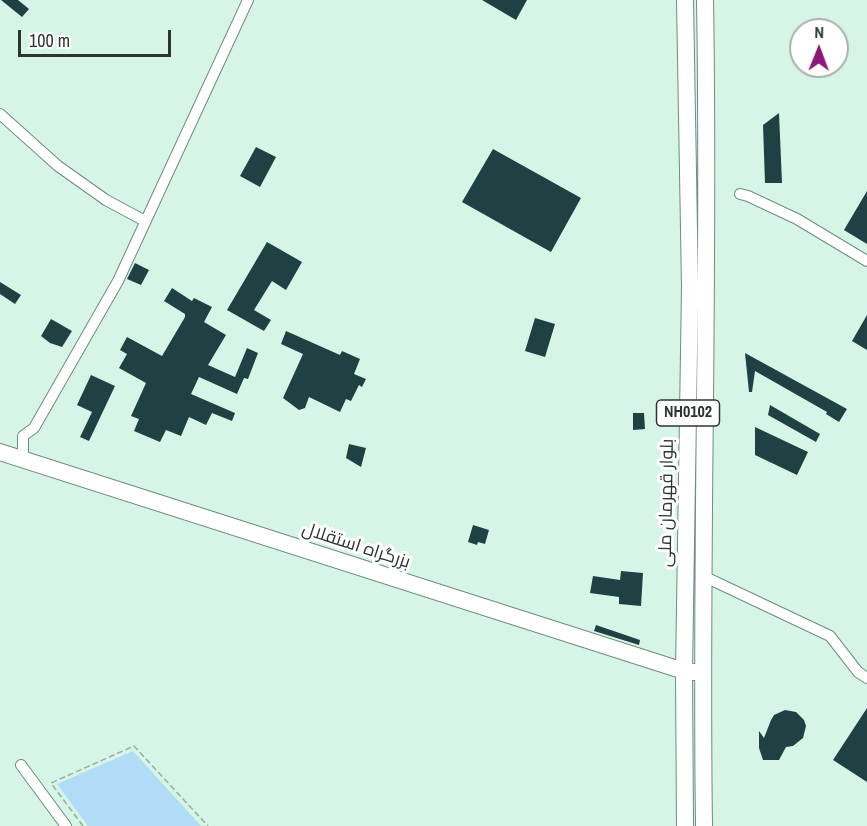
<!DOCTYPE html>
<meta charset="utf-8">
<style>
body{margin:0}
#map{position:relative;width:867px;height:826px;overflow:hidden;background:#d6f5e6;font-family:"Archivo Narrow",sans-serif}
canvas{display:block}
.north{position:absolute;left:789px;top:18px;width:60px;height:60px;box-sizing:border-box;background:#fff;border:2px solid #aaafad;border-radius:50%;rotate:1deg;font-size:16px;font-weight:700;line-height:24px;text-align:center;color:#2a3631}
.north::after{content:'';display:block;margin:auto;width:21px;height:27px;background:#8d1879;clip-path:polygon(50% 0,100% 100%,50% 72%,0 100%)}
.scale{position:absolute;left:18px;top:30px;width:153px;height:27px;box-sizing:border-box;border:3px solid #2a3631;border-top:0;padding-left:8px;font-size:18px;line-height:21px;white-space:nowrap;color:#2a3631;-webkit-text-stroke:4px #fff;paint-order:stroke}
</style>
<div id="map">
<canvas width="867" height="826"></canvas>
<div class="north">N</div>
<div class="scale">100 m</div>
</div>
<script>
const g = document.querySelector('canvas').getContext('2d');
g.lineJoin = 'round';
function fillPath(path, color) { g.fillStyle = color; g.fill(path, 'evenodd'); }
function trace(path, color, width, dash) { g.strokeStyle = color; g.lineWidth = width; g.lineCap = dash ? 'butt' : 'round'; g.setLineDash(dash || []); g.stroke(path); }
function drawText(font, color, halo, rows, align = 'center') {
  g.font = font + ' "Archivo Narrow",Cairo,sans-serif'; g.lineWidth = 6; g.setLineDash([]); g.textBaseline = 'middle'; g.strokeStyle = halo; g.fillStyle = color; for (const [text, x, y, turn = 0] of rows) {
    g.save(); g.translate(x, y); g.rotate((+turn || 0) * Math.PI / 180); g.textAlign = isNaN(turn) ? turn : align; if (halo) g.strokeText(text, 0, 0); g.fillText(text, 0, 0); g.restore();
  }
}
fillPath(new Path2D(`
 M133,751L201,826H88L57,784Z`), '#b1dcf5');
fillPath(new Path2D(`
 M1,0H18L29,9L22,17Z
 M482,0H527L516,20Z
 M779,113L782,183H765L763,125Z
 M256,147L276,157L260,187L240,176Z
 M493,149L581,198L551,252L462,202Z
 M867,191V244L844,230Z
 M267,242L302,262L286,290L272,281L254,310L271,320L264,331L227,310Z
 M135,263L149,270L141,285L127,279Z
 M0,282L21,295L15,304L0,294Z
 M172,288L192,301L194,298L212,307L204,322L226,335L208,365L235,377L247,348L258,353L248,379L244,378L237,394L199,377L191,394L235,413L232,421L212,413L206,425L189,417L181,436L166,430L160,442L134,431L139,419L131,416L146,383L119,368L127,354L120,350L127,337L162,356L185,317V314L164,301Z
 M867,315V350L852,341Z
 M535,318L555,324L545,357L525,351Z
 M51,319L72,331L62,347L50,343L41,336Z
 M286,331L340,355L342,351L360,359L354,374L366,379L362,387L359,385L351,401L346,399L340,412L309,397L305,408L299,410L283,398L303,354L281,344Z
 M745,353L847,409L839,422L826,414L827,412L755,371L752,392H749Z
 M91,375L115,386L89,441L80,437L92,412L77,405Z
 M770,405L820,434L816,442L768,415Z
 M633,413H644L645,429L633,430Z
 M755,427L808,452L797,475L755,455Z
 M349,444L366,448L361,467L346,458Z
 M473,525L489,530L485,544L478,542L477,545L468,542Z
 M621,571L643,573L641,606L619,604V597L590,593L593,576L620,580Z
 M596,625L640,640L639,645L594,631Z
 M867,708V782L833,760Z
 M785,710L796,712L804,720L806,726L803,738L793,746L786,747L779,760H763L759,748V731L764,738L771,720L774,715Z`), '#204143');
const minor = new Path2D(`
 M0,114L58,166L106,200L145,221
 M740,194L748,196L797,219L867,261
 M23,460V436L34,428L118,281L248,0
 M703,576L830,636L858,672L867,678
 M21,765L66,826`);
const trunk = new Path2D(`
 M685,0L690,287L684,671L685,826
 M0,452L684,671L694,672
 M704,826C700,551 710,275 705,0`);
trace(minor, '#6f8c7f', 12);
trace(trunk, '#6f8c7f', 18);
trace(new Path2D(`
 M83,826L51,783L134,746L208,826`), '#96aea3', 1.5, [6, 3]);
trace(minor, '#fff', 10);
trace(trunk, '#fff', 16);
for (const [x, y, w] of [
 [688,413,63]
]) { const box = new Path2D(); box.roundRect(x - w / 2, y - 13, w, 26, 4.5); g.fillStyle = '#fff'; g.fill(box); trace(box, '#2a3631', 1.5); }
drawText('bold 16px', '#2a3631', null, [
 ["NH0102",688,413]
]);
drawText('18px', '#2a3631', '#fff', [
 ["بلوار قهرمان ملی",667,503,-89],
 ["بزرگراه استقلال",356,546,18]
]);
</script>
